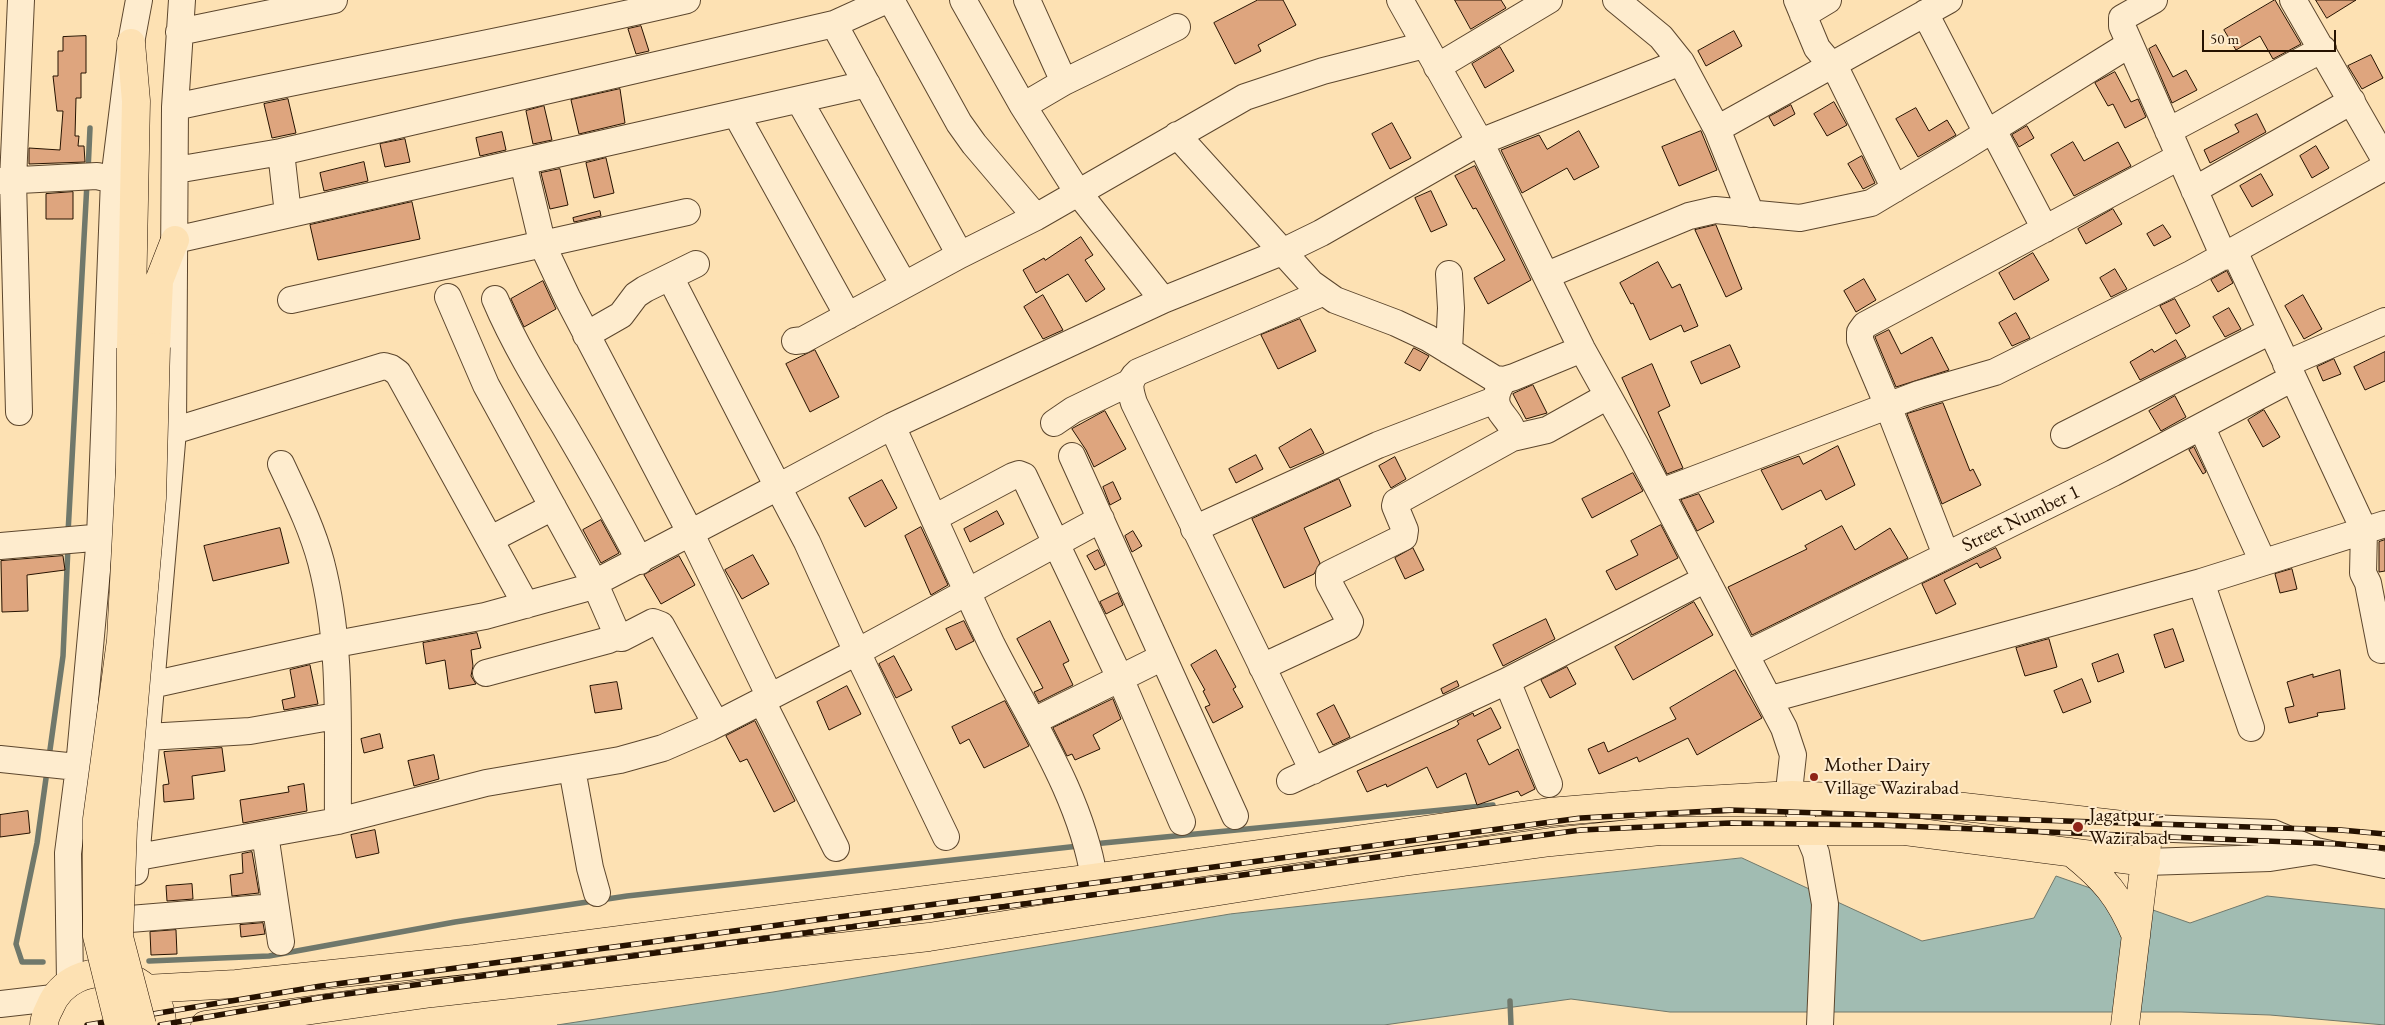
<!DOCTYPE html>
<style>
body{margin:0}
#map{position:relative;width:2385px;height:1025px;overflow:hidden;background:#fde1b3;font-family:"EB Garamond",serif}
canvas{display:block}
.scale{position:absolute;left:2202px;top:30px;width:134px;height:22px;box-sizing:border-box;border:2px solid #261200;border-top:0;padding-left:6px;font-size:15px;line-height:18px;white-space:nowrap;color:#261200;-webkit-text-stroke:4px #feecce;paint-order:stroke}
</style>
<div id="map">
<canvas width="2385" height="1025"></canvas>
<div class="scale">50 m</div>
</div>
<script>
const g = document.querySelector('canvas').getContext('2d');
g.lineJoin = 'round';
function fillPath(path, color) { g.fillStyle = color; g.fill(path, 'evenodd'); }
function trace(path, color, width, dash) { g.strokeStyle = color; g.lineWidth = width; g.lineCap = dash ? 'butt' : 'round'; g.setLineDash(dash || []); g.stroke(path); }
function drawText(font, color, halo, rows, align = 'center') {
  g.font = font + ' "EB Garamond",serif'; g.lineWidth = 4; g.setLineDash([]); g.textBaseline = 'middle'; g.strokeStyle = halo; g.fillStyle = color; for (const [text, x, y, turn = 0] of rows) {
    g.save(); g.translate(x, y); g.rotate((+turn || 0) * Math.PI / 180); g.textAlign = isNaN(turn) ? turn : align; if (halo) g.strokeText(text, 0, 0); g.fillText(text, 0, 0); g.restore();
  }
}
const water = new Path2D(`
 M1742,858L1922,941L2034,918L2056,876L2190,923L2267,896L2385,909V1025L2270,1015L2181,1012H1670L1571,999L1384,1025H557L773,992L1230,914Z`);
fillPath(water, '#a1bcb2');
trace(water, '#70786b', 1);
trace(new Path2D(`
 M88,171L90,128
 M68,533L87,183
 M49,757L63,656L68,547
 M1093,844L1493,805
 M149,961L269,956L455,922L627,896L1079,846
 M43,962H22L16,944L37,843L47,771
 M1510,1001L1511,1025`), '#70786b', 5.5);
const building = new Path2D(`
 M1258,0H1283L1296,25L1258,45L1261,51L1235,64L1214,23Z
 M1455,0H1501L1506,8L1471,29Z
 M2275,0L2301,44L2273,59L2260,36L2236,50L2224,30Z
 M2316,0H2356L2327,18Z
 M641,26L649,51L636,54L628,29Z
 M1734,31L1742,46L1706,66L1698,51Z
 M86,36V73H81V98H76L75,136H79L78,146H84L85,162L29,164V148L60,150L63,111H57L53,76H58V51H63V37Z
 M2156,45L2173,77L2186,70L2197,90L2172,103L2149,49Z
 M1500,47L1514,71L1485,88L1472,64Z
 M2371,55L2383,78L2362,89L2348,66Z
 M2115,72L2131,102L2138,99L2146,117L2125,128L2113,104L2108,106L2095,83Z
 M620,89L625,123L579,134L571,100Z
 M288,99L296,133L272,138L264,104Z
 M1834,102L1847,125L1827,136L1814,114Z
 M1791,105L1795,114L1774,126L1769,117Z
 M544,106L552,140L533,144L526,111Z
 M1916,108L1929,131L1947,120L1956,135L1918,157L1896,119Z
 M2257,114L2266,132L2210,163L2204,150L2239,132L2235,125Z
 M1392,123L1411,158L1390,169L1372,134Z
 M2027,126L2034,138L2019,147L2012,135Z
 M1579,131L1599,167L1574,180L1567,168L1522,193L1501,150L1539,135L1547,149Z
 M1701,131L1717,170L1679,186L1662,147Z
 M502,132L506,150L480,156L476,138Z
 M405,139L410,162L385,167L380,144Z
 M2073,142L2084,161L2118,142L2131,166L2074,196L2051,155Z
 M2316,146L2329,168L2312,178L2300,156Z
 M1862,156L1875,183L1863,189L1848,164Z
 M606,158L614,193L594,198L586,163Z
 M364,162L368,181L324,191L320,173Z
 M1475,166L1531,280L1488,304L1474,278L1505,260L1476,208L1473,209L1455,176Z
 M560,169L568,205L550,209L541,173Z
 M2261,174L2273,195L2252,207L2240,186Z
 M1431,191L1447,225L1431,232L1415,198Z
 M73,192V219H46V194Z
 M412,202L420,239L318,260L310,225Z
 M2113,209L2122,224L2086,244L2078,229Z
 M600,211L601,216L574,222L573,218Z
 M1716,225L1742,289L1726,297L1695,230Z
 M2163,225L2171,237L2154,246L2147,234Z
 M1081,237L1093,255L1085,260L1105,289L1086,302L1068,274L1036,293L1023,270L1044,258L1045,260Z
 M2033,253L2049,280L2014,300L1999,273Z
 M1658,262L1672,288L1680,284L1698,326L1684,332L1681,325L1650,340L1633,303L1631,304L1620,283Z
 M2115,269L2127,289L2111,297L2100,278Z
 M2227,271L2233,283L2218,292L2211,280Z
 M1864,279L1876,300L1856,312L1844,291Z
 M543,281L556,309L524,327L511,299Z
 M1043,295L1063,330L1043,339L1024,307Z
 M2303,295L2322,329L2304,339L2285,306Z
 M2175,299L2190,326L2176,334L2160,306Z
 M2229,308L2241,329L2225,337L2213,317Z
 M2016,313L2030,338L2012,346L1999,323Z
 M1300,319L1316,351L1278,369L1261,335Z
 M1889,330L1901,354L1932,337L1949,370L1896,387L1875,337Z
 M2176,340L2186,357L2140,380L2130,362L2152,349L2154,352Z
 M1730,345L1740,367L1701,384L1691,362Z
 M1414,348L1429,356L1420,371L1405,363Z
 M815,350L839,397L810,412L786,364Z
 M2385,352V381L2365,390L2354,367Z
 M2334,359L2341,374L2323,381L2317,367Z
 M1652,364L1670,406L1658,412L1683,468L1667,474L1622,378Z
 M1533,385L1547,413L1526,419L1513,394Z
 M2175,396L2186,417L2161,431L2149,411Z
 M1943,403L1970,471L1973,469L1981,485L1942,504L1907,414Z
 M2264,410L2280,437L2263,447L2248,420Z
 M1105,411L1126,449L1094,467L1086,450L1072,429Z
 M1311,429L1324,453L1290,468L1279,448Z
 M1838,446L1855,485L1826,500L1821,490L1782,510L1761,470L1799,456L1803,464Z
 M2194,447L2206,472L2203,474L2189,450Z
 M1256,455L1263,469L1236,483L1229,469Z
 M1395,457L1406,479L1391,488L1379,466Z
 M1633,473L1643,491L1592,518L1582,499Z
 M1339,479L1351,506L1304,528L1320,563L1314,574L1284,588L1252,519Z
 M882,480L897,508L865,527L849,498Z
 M1113,482L1121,499L1110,505L1103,487Z
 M1699,494L1714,522L1697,531L1681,500Z
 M997,511L1004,524L970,542L964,529Z
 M601,520L619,553L601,563L583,530Z
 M1661,525L1678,558L1616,590L1606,571L1638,555L1631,541Z
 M1842,526L1855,550L1890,528L1908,558L1752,635L1728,587L1807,549L1805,546Z
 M921,527L948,585L931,595L905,536Z
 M280,528L289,563L213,581L204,546Z
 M1133,531L1142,546L1132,552L1125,536Z
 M2385,540V571L2379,572V542Z
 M1413,548L1424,570L1405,579L1395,558Z
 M1996,548L2001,558L1980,568L1977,563L1944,580L1956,604L1936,614L1922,584Z
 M1098,550L1105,565L1095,570L1087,556Z
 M753,555L769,584L742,599L725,570Z
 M63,556L65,570L27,575L28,611L2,612L1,561Z
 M679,556L695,585L661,604L644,575Z
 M2292,569L2297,589L2280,593L2275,574Z
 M1118,593L1123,605L1106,614L1100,602Z
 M1694,602L1713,635L1633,680L1615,647Z
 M1546,619L1555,639L1503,666L1493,645Z
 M964,621L974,641L956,650L946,629Z
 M1050,621L1069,661L1063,664L1073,685L1039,702L1034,692L1043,688L1017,639Z
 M2173,629L2184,661L2165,668L2154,635Z
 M477,633L481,648L471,650L473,666L471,676L476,684L449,689L445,660L426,664L423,643Z
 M2049,639L2057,667L2025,676L2016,648Z
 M1216,650L1236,687L1233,689L1243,707L1213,723L1205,707L1210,705L1203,691L1205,690L1191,665Z
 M2118,654L2124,672L2098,682L2092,664Z
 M894,656L912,690L896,698L879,664Z
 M310,665L318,704L284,710L282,700L295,697L290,670Z
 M1567,667L1576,684L1550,698L1541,680Z
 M1735,670L1762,718L1697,755L1688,738L1639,762L1637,757L1599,774L1588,749L1604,742L1608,752L1676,719L1670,708Z
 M2340,670L2345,709L2317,713L2318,716L2289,723L2285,708L2294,706L2287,682L2313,674V677Z
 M2082,679L2091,702L2063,713L2054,691Z
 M1457,681L1459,686L1443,694L1441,689Z
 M617,682L622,709L595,713L590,686Z
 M847,686L861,714L829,730L817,702Z
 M1113,699L1121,719L1093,735L1100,749L1075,760L1072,754L1067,756L1053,728Z
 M1005,701L1029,746L984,768L969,739L960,744L952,727Z
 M1334,705L1350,737L1333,745L1317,714Z
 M1491,708L1501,728L1477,740L1489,765L1518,749L1535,789L1521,796L1518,791L1477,805L1466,773L1437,788L1427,767L1387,787L1386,784L1367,792L1357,771L1455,727L1459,724L1457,721L1473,713L1474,716Z
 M755,721L795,801L774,812L747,759L740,762L726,736Z
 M380,734L383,748L364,753L361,739Z
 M222,748L225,771L192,776L194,799L164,802L163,785L169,784L164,752Z
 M434,755L439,779L414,786L408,761Z
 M304,784L307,811L243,823L240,800L289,792L288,787Z
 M28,811L30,833L0,837V815Z
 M375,830L379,853L356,858L351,835Z
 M252,852L259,893L232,896L230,875L243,873L242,854Z
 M192,884L193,899L167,901L166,886Z
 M263,923L265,934L241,937L240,925Z
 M176,930L177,954L151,955L150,932Z`);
fillPath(building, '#dea57e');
trace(building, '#261200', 1);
const minor = new Path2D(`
 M891,0L959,123L974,144L1036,217
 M963,0L1023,106L1077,191L1163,300
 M1027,0L1064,82
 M1400,0L1480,142L1582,349L1635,444L1784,728L1793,755L1790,782L1792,795L1816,853L1825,904L1820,1025
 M1616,0L1661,37L1681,62L1717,129L1751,214
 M1797,0L1817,48L1832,66
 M2154,0L2122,18V26L2224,257
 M2293,0L2385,160
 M1925,13L1987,133
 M1803,15L1828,0
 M834,24L960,255
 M179,32L334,0
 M1834,65L1895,189
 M1437,67L1549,0
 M799,100L904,285
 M1023,106L1064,82L1177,27
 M175,107C345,70 517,40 687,0
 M736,114L848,316
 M1717,129L1949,0
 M1993,130L2045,229
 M2168,131L2323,49
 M1177,135L1311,283L1335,300L1396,323L1428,338L1495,379L1504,380L1514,377L1582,349
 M281,152L288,214
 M523,162L543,246L567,297L690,532L770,697
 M176,170L281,152L834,24L887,0
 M0,181L97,176L114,180
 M2194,190L2352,101
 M175,240L867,84
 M2234,251L2364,530L2363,573L2368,583L2381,650
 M1449,274L1451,308L1449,351
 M1547,275L1689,216L1715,210L1800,218L1871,203L1958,151L2130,44
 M448,297L486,385L595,584L616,632L609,640L486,673
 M495,299C514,344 540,386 565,427C591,471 616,516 640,561
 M291,300L687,212
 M586,335L621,315L636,295L645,289L696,264
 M795,341L803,340L960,255L1036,217L1245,97L1323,71L1425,45
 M2286,364L2385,321
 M19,412L13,180L21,0
 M1054,423L1073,410L1129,383
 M892,426C925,498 957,571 991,643C1028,717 1081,795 1094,878
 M2202,428L2263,562
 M173,431L384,366L391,368L398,373L526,605
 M2064,435L2271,331
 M1512,438L1547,430L1608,396
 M1072,456L1235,816
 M281,464C296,496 312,528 321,562C343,646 337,735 338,821
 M1661,492L1919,394L1995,372L2191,274L2385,167
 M934,518L1013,476L1019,474L1024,476L1120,678L1182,822
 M1194,529L1378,445L1495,400
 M491,539L553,507
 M0,546L116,536
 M1946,555L1888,406L1860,340V332L1865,325L2179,157
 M2201,582L2251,728
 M614,637L622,638L653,622L661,625L716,724
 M1747,654L2113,473L2293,378
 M1262,667L1348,627L1350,622L1329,583V574L1404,537L1405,530L1395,506L1396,502L1512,438C1517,416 1481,412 1504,380
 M1507,681L1549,784
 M151,685L336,644L485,616L583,589L778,487L670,277
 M1771,699L2201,582L2385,524
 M762,701L836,848
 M1034,721L1163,657
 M147,737L250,731L336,716
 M0,759L96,769
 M572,769L590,868L597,893
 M1313,771L1134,403C1130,390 1127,381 1138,372L1322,293
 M1290,781L1507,681L1706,579
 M2149,828L2273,833L2316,851L2385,865
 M265,834L281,942
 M946,837L857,652L807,542L778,487L892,426L1163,300L1282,252L1321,233L1480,142L1681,62
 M138,857L338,821L486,783L620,760L663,748L709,728L857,652L1101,519
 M2146,862L2270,858L2315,851
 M135,872L173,431L175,107L182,0
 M130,919L275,907
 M70,982L68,853L79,767L100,537L114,180L131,43L139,0
 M0,1004L53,998`);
const major = new Path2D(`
 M2071,852C2104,878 2120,897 2136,936
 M145,989L236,984L475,959L1094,878L1549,812L1670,802L1792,795L1911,801L2149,828L2125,1025
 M44,1025C44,1018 47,1013 50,1007C72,953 162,966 162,1025
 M205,1025L432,993L929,937L1403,862L1551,842L1660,831H1905L2146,862`);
const highway = new Path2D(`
 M156,347L159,281L175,240
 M131,348L136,101L131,43`);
trace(minor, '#5c462d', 28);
trace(major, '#261200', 29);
trace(highway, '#261200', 29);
trace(minor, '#feecce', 26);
trace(major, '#fde1b3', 28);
trace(highway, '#fde1b3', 28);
const rail = new Path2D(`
 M87,1025L321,986L1581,818L1729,810L2341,830L2385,834
 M160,1025L324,997L1581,830L1730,823L1879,825L2339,844L2385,848`);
trace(rail, '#261200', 5.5);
trace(rail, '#feecce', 4, [11]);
const highwayBridge = new Path2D(`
 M119,1025L97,936V819L121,640L130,468L131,348
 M142,1025L119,937L123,827L152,498L156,347`);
trace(highwayBridge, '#261200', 29, []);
trace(highwayBridge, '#fde1b3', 28);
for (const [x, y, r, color] of [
 [1814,777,5,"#8f2418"],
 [2078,827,6,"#8f2418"]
]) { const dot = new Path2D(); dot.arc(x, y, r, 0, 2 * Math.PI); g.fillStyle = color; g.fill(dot); trace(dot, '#feecce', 2); }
drawText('20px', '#261200', '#feecce', [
 ["Street Number 1",2021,519,-26]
]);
drawText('20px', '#261200', '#feecce', [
 ["Mother Dairy",1824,766],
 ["Village Wazirabad",1824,789],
 ["Jagatpur -",2089,816],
 ["Wazirabad",2089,839]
], 'left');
</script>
